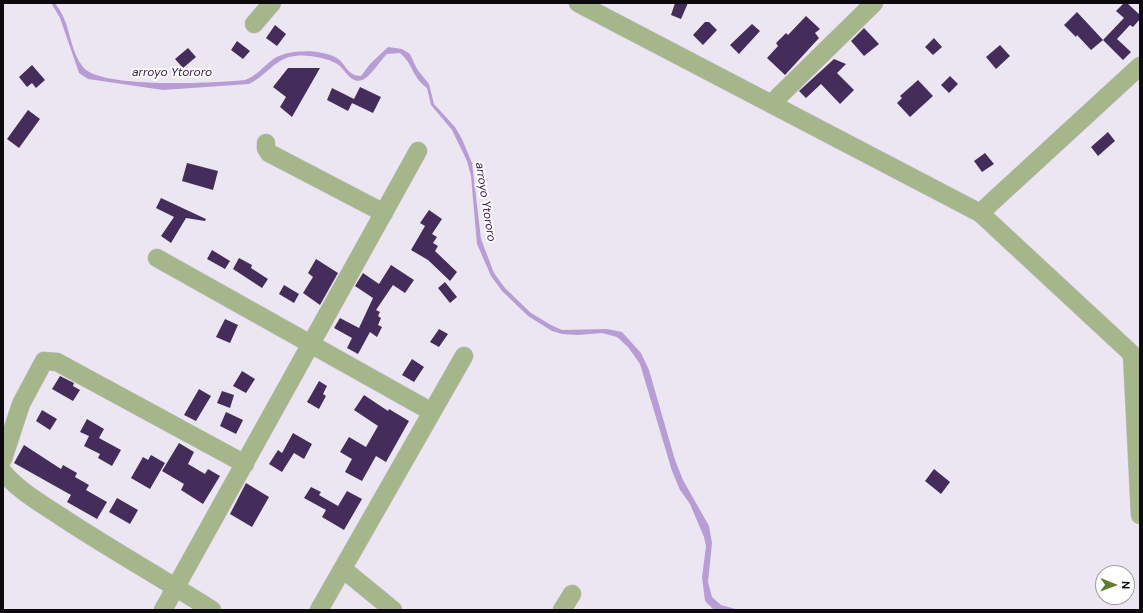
<!DOCTYPE html>
<style>
body{margin:0}
#map{position:relative;width:1143px;height:613px;overflow:hidden;background:#ece6f3;font-family:"DM Sans",sans-serif}
canvas{display:block}
.frame{position:absolute;inset:0;border:4px solid #0c0a0f;pointer-events:none}
.north{position:absolute;left:1095px;top:565px;width:40px;height:40px;box-sizing:border-box;background:#fff;border:1px solid #9e9d9f;border-radius:50%;rotate:91deg;font-size:11px;font-weight:700;line-height:16px;text-align:center;color:#0c0a0f}
.north::after{content:'';display:block;margin:auto;width:14px;height:18px;background:#627c2f;clip-path:polygon(50% 0,100% 100%,50% 72%,0 100%)}
</style>
<div id="map">
<canvas width="1143" height="613"></canvas>
<div class="frame"></div>
<div class="north">N</div>
</div>
<script>
const g = document.querySelector('canvas').getContext('2d');
g.lineJoin = 'round';
function fillPath(path, color) { g.fillStyle = color; g.fill(path, 'evenodd'); }
function trace(path, color, width, dash) { g.strokeStyle = color; g.lineWidth = width; g.lineCap = dash ? 'butt' : 'round'; g.setLineDash(dash || []); g.stroke(path); }
function drawText(font, color, halo, rows, align = 'center') {
  g.font = font + ' "DM Sans",sans-serif'; g.lineWidth = 4; g.setLineDash([]); g.textBaseline = 'middle'; g.strokeStyle = halo; g.fillStyle = color; for (const [text, x, y, turn = 0] of rows) {
    g.save(); g.translate(x, y); g.rotate((+turn || 0) * Math.PI / 180); g.textAlign = isNaN(turn) ? turn : align; if (halo) g.strokeText(text, 0, 0); g.fillText(text, 0, 0); g.restore();
  }
}
fillPath(new Path2D(`
 M51,3H55C58,7 61,12 63,16C71,33 71,52 83,67C99,89 217,83 245,80C256,76 263,67 272,60C287,49 318,49 335,57C346,62 346,76 361,76L370,64L388,47L402,49L410,54L417,69L429,84L434,104L455,127L462,139L472,163L481,239L494,273L505,288L531,313L551,325L562,330L607,329L622,332L641,353L649,370L675,460L683,480L709,526L712,543L708,582L712,597L721,605L739,610H714L705,601L702,577L706,546L704,537L690,504L680,490L672,471L640,364L628,347L617,337L602,333L578,335L562,334L552,331L528,316L502,291L491,276L477,244L471,176L467,161L452,130L431,105L427,88C411,76 414,65 400,53L387,54C380,61 374,71 367,77C352,89 346,69 337,64C326,57 303,53 289,57C274,61 264,77 249,84L163,90L88,79L79,73L60,18Z`), '#b79dd3');
fillPath(new Path2D(`
 M675,3H688L681,19L671,15Z
 M1124,3H1127L1140,15V19L1133,27L1130,25L1117,39L1131,52L1123,60L1103,40L1124,18L1116,11Z
 M1077,12L1103,40L1091,50L1077,35L1076,37L1064,25Z
 M806,16L820,29L815,33L819,38L785,75L767,58L778,46L776,43L786,33L788,35Z
 M705,22H709L717,30L703,45L693,35Z
 M752,24L760,31L739,54L730,45Z
 M275,25L286,34L277,46L266,38Z
 M864,28L879,44L864,56L851,41Z
 M934,38L942,47L933,55L925,47Z
 M237,41L250,51L243,59L231,50Z
 M1000,45L1010,56L996,69L986,57Z
 M188,48L196,57L183,68L175,59Z
 M834,59L846,64L837,73L854,90L840,104L821,84L806,98L799,91Z
 M32,65L45,80L36,88L32,83L27,87L19,77Z
 M288,68H320L292,117L280,107L286,97L273,87Z
 M950,76L958,84L949,93L941,85Z
 M918,80L933,96L910,117L897,103L902,98L900,96Z
 M360,87L381,97L373,113L352,103Z
 M332,88L354,99L348,111L327,100Z
 M28,110L40,119L19,148L7,139Z
 M1108,132L1115,141L1098,156L1091,147Z
 M985,153L994,164L982,172L974,161Z
 M187,163L218,171L213,190L182,181Z
 M161,198L206,219L205,221L186,218L171,243L161,236L174,217L156,208Z
 M429,210L442,219L432,234L437,237L433,243L438,246L435,251L457,272L450,281L428,260L411,250L425,226L420,223Z
 M212,250L230,261L225,269L207,259Z
 M239,258L252,265L251,268L268,279L262,288L233,269Z
 M316,259L338,273L320,305L303,293L313,277L308,273Z
 M391,265L414,280L405,293L393,285L376,310L380,312L378,316L381,318L378,325L382,327L377,337L370,332L358,354L347,348L352,338L334,328L340,318L359,328L373,298L355,286L363,273L379,284Z
 M445,282L457,297L450,303L438,288Z
 M284,285L299,294L294,303L279,294Z
 M225,319L238,325L230,343L216,337Z
 M439,329L448,334L439,347L430,342Z
 M412,359L424,367L414,382L402,375Z
 M242,371L255,379L246,393L233,386Z
 M60,376L74,383L73,386L80,390L73,401L52,389Z
 M319,381L327,386L323,394L326,396L319,409L307,402Z
 M199,389L211,396L196,421L184,415Z
 M222,391L234,395L230,408L217,403Z
 M364,395L388,411L389,409L409,421L386,462L376,456L362,481L345,472L352,459L340,452L349,437L366,447L378,426L354,410Z
 M42,410L57,419L50,430L36,421Z
 M226,412L243,420L236,434L220,426Z
 M87,419L104,429L99,438L121,450L112,466L98,458L100,454L84,446L89,436L80,432Z
 M293,433L312,444L304,459L294,453L282,472L269,464L278,450L282,453Z
 M179,443L194,452L188,464L205,474L208,469L220,476L203,504L181,490L184,484L162,471Z
 M24,445L61,469L63,465L77,473L75,477L89,485L86,490L107,502L97,519L67,502L71,495L14,463Z
 M151,455L165,463L150,489L131,478L143,457L148,460Z
 M934,469L950,482L941,494L925,481Z
 M246,483L269,497L252,527L230,514Z
 M311,487L321,492L319,495L338,506L347,491L362,499L344,530L322,517L326,510L304,498Z
 M117,498L138,510L130,524L109,512Z`), '#442d5a');
const minor = new Path2D(`
 M578,3L980,213L1132,354L1140,515
 M254,24L272,3
 M771,104L874,3
 M266,143V148L269,153L384,213
 M980,213L1140,66
 M157,258L432,412
 M3,459L21,404L44,361L57,362L245,464
 M3,472C19,491 42,504 63,518C112,550 163,579 212,610
 M343,569L393,610
 M163,610L418,151
 M319,610L464,356
 M562,610L572,594`);
trace(minor, '#c8c3cf', 19);
trace(minor, '#a5b68b', 18);
drawText('italic 12px', '#3a1756', '#fff', [
 ["arroyo Ytororo",172,73],
 ["arroyo Ytororo",485,202,81]
]);
</script>
